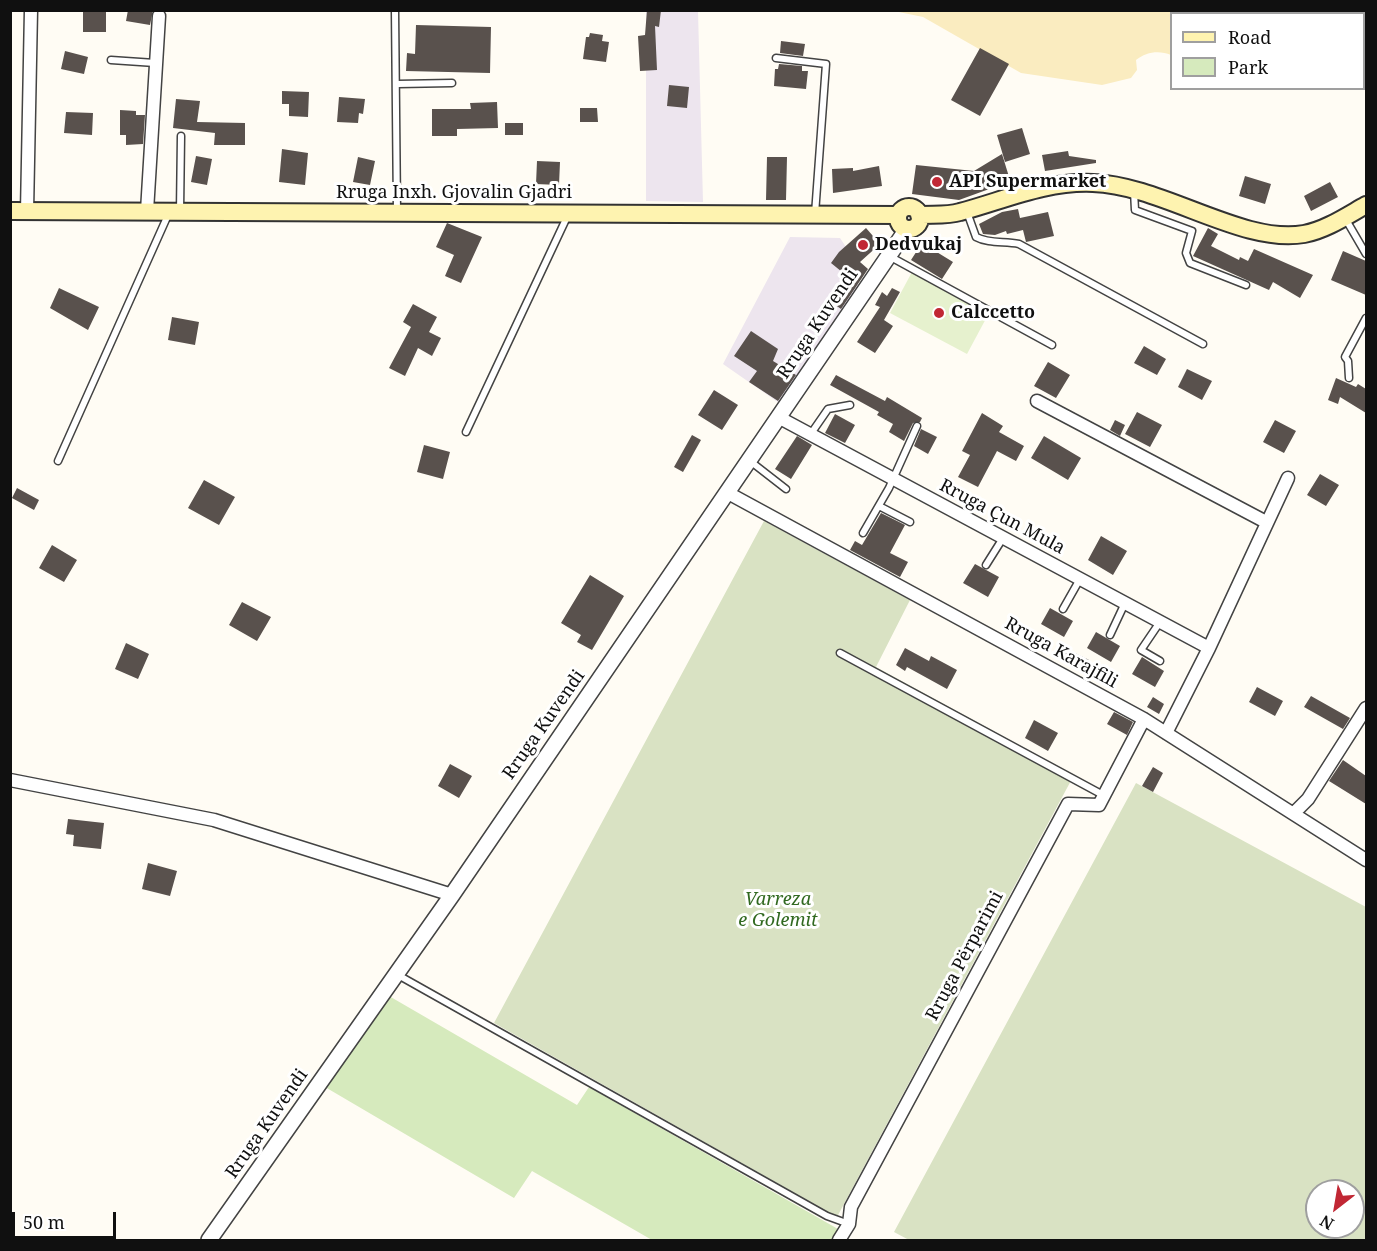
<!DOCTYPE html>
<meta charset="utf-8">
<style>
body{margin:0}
#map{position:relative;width:1377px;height:1251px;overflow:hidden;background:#fffcf4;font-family:"Noto Serif",serif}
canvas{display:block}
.frame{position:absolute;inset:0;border:12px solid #101010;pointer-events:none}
.legend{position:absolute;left:1170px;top:12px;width:195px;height:78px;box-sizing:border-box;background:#fff;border:2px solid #9f9f9f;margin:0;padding:8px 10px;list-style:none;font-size:18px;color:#101010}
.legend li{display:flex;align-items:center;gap:12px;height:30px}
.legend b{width:30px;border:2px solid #9f9f9f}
.north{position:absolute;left:1305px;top:1179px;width:60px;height:60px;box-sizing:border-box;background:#fff;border:2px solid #9f9f9f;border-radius:50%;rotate:211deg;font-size:16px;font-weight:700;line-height:24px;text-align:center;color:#101010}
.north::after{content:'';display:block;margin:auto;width:21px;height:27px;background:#c12734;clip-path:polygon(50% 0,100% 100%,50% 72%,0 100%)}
.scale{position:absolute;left:12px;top:1212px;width:104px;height:27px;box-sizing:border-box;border:3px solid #101010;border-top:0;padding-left:8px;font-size:18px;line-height:21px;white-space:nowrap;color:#101010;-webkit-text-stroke:4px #fff;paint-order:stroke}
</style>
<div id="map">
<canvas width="1377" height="1251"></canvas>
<div class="frame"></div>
<ul class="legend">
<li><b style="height:8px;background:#fef3b0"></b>Road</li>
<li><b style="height:16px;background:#d6eabd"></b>Park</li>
</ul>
<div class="north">N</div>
<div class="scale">50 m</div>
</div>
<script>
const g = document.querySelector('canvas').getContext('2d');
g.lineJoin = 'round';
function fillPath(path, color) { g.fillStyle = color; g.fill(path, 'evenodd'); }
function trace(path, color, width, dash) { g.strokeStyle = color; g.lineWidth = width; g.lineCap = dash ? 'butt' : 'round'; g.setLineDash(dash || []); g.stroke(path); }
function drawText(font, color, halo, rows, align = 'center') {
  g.font = font + ' "Noto Serif",serif'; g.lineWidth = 6; g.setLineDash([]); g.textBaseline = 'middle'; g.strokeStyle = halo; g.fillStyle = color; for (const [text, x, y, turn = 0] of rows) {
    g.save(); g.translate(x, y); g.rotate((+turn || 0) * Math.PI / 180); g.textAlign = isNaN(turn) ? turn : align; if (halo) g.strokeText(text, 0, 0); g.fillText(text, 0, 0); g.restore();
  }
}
fillPath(new Path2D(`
 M646,11H698L703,202L646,201Z
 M790,237L840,238L846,247L847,276L860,285L779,403L723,364Z`), '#ede5ee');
fillPath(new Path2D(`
 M389,996L577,1105L589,1087L838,1229L831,1240H652L532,1171L514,1198L325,1087Z`), '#d6eabd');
fillPath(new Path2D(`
 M1366,10V30H1364V14H1172L1171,55C1159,50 1146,52 1136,60L1137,70L1131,78L1102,85L1021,73L923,17L894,11Z`), '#faecc0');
fillPath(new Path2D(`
 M764,521L910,600L876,667L1074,775L837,1217L494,1023Z
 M1136,783L1366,907V1240H909L894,1232ZM1317,1191H1353V1227H1317Z`), '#d9e2c3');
fillPath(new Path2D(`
 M912,272L989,313L967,354L890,313Z`), '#e6f1ce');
fillPath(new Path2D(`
 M83,10H106V32H83Z
 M128,10H153L150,25L126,21Z
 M647,10H661L659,27L655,26L657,70L640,71L638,36L645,35Z
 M416,25L491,27L490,73L406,71L407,53L415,54Z
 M590,33L603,35L602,41L609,42L606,62L583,59L586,37H589Z
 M781,41L805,44L803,56L780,53Z
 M980,48L1009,64L980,116L951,100Z
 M65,51L88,57L84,74L61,69Z
 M779,64L802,66V71H808L806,89L774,86L775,69H778Z
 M669,85L689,87L687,108L667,106Z
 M282,91L309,92L308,117L289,116V104H282Z
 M339,97L365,99L363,114L359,113L358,123L337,122Z
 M176,99L200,101L197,122L245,123V145H214L215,133L173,128Z
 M497,102L498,128L457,129V136H432V109H471L470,103Z
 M580,108H597L598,122H580Z
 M120,110L136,111V115H145L143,144L126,145V135H120Z
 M66,112L93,113L92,135L64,133Z
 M505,123H523V135H505Z
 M1022,128L1030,154L1005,162L997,135Z
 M282,149L308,153L305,185L279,182Z
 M1068,151L1069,156L1096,160V163L1045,171L1042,155Z
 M1002,154L1010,180L991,185L992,188L959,200L912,194L916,165L974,171Z
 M196,156L212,159L207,185L191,182Z
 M358,157L375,161L370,185L353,182Z
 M767,157H787L786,200H766Z
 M537,161L560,162L559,185L536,184Z
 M879,166L882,186L833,193L832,169L853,168V171Z
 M1245,176L1271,184L1265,204L1239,196Z
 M1330,182L1338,197L1311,211L1304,196Z
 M1018,209L1020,218L1048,212L1054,236L1026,242L1023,230L1007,234L1006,231L995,235L983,234L979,224L1002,212Z
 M447,223L482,237L461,283L445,276L454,255L436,247Z
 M866,228L880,244L860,262L868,269L841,309L830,301L847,276L831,263L839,252Z
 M1208,228L1218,234L1211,246L1239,260L1240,257L1248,261L1254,249L1313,275L1300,298L1273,282L1269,290L1193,256Z
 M922,243L953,262L942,279L911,260Z
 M1343,251L1366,261V295L1331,280Z
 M59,288L99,307L88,330L50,308Z
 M892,288L900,292L884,320L893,326L875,353L857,342L880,307L875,305L882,292L887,296Z
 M413,304L437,317L429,332L441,338L432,356L418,348L405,376L389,368L411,327L403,322Z
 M172,317L199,322L195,345L168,340Z
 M751,331L778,349L773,361L796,375L778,401L749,382L757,371L734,356Z
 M1144,346L1166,359L1157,375L1134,363Z
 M1048,362L1070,375L1056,398L1034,386Z
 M1187,369L1212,381L1202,400L1178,387Z
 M836,375L885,401L887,397L922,418L920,422L913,423L904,441L889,432L893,424L877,415L879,412L830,385Z
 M1336,378L1356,387L1358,384L1366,389V413L1340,397L1338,404L1328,400Z
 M714,390L738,405L722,430L698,415Z
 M1137,412L1162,425L1150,447L1125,434Z
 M982,413L1003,426L999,432L1024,446L1016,461L997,451L978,487L958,477L970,455L962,451Z
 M835,414L855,425L845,443L825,433Z
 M1115,420L1125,425L1120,436L1110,430Z
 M1275,420L1296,431L1284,453L1263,442Z
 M921,429L937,437L928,454L914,446Z
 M692,435L701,440L683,472L674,467Z
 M797,436L812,445L791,479L775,469Z
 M1044,436L1081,458L1068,480L1031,458Z
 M424,445L450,452L443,479L417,472Z
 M1320,474L1339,485L1326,506L1307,495Z
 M204,480L235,497L219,525L188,508Z
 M17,488L39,500L34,510L12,498Z
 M881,513L905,525L890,553L908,562L900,577L850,550L855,541L862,545Z
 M1101,536L1127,551L1113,575L1088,560Z
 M52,545L77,560L64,582L39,568Z
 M975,564L999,577L988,597L963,583Z
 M590,575L624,596L592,650L577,642L581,635L561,623Z
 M242,602L271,617L257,641L229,625Z
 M1050,608L1073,621L1064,637L1041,624Z
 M1096,632L1120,646L1111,662L1087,648Z
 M126,643L149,654L138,679L115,669Z
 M905,648L929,661L931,656L957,670L947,689L907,667L905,671L896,665Z
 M1067,649L1089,660L1084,671L1062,659Z
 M1142,657L1164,671L1155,687L1132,674Z
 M1257,687L1283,701L1275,716L1249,702Z
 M1311,696L1350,718L1343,729L1304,707Z
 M1153,697L1164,704L1159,714L1147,707Z
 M1114,712L1133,722L1127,735L1107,724Z
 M1034,720L1058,733L1048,751L1025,738Z
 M1343,760L1366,776V804L1329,781Z
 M450,764L472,776L459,798L438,786Z
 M1153,767L1163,773L1153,792L1142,786Z
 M68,819L104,823L101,849L73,846L74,835L66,834Z
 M148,863L177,871L170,896L142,889Z`), '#59514d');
const service = new Path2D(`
 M395,10L397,212
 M776,58L826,64L815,214
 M111,60L155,63
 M1364,77L1366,80
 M398,84L452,83
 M1134,191L1135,210L1192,231L1186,253L1190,263L1246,285
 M180,211L181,136
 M967,212L976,237C989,244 1004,241 1019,244L1203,344
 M1345,218L1366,254
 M889,256L1052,345
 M1349,378L1348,361L1345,357L1366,318
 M466,432L567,217
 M810,435L828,409L850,405
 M58,461L168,215
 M750,461L786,489
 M879,506L910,522
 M863,533L889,488L917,426
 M986,565L1003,538
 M1063,609L1080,579
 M1160,622L1141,650L1160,661
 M1110,635L1125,603
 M840,653L1103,795
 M398,975L827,1216L849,1224`);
const minor = new Path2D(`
 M27,211L31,10
 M147,211L159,16
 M1037,401L1266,522
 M778,417L1209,648
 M728,493L1144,719L1366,860
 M1166,733L1209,648L1288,478
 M10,780L214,820L452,895
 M1294,813L1308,799L1366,708
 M839,1240L849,1224L851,1207L1068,804L1099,805L1144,719`);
const tertiary = new Path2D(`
 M209,1240L452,895L907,229`);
const secondary = new Path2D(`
 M898 218a11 11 0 1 1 22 0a11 11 0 1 1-22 0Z
 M10,211L898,215
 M919,215C933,214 947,216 960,212C1005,200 1045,181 1093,183C1162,185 1242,245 1304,234C1326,230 1348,215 1366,205`);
trace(service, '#434343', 9);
trace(minor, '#434343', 15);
trace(tertiary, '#434343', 18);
trace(secondary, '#323232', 20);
trace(service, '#fff', 6);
trace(minor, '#fff', 12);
trace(tertiary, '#fff', 15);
trace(secondary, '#fef3b0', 16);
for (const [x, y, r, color] of [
 [937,182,6,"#c12734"],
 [863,245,6,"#c12734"],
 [939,313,6,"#c12734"]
]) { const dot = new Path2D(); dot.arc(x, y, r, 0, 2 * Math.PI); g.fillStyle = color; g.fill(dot); trace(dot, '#fff', 2); }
drawText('bold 18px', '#101010', '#fff', [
 ["API Supermarket",949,182],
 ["Dedvukaj",875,245],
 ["Calccetto",951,313]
], 'left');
drawText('18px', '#101010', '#fff', [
 ["Rruga Inxh. Gjovalin Gjadri",454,193],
 ["Rruga Kuvendi",818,324,-56],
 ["Rruga Çun Mula",1002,517,28],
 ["Rruga Karajfili",1061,653,29],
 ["Rruga Kuvendi",544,725,-55],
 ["Rruga Përparimi",965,956,-62],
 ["Rruga Kuvendi",267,1124,-55]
]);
drawText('italic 18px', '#316920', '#fff', [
 ["Varreza",778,900],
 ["e Golemit",778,921]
]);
</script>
